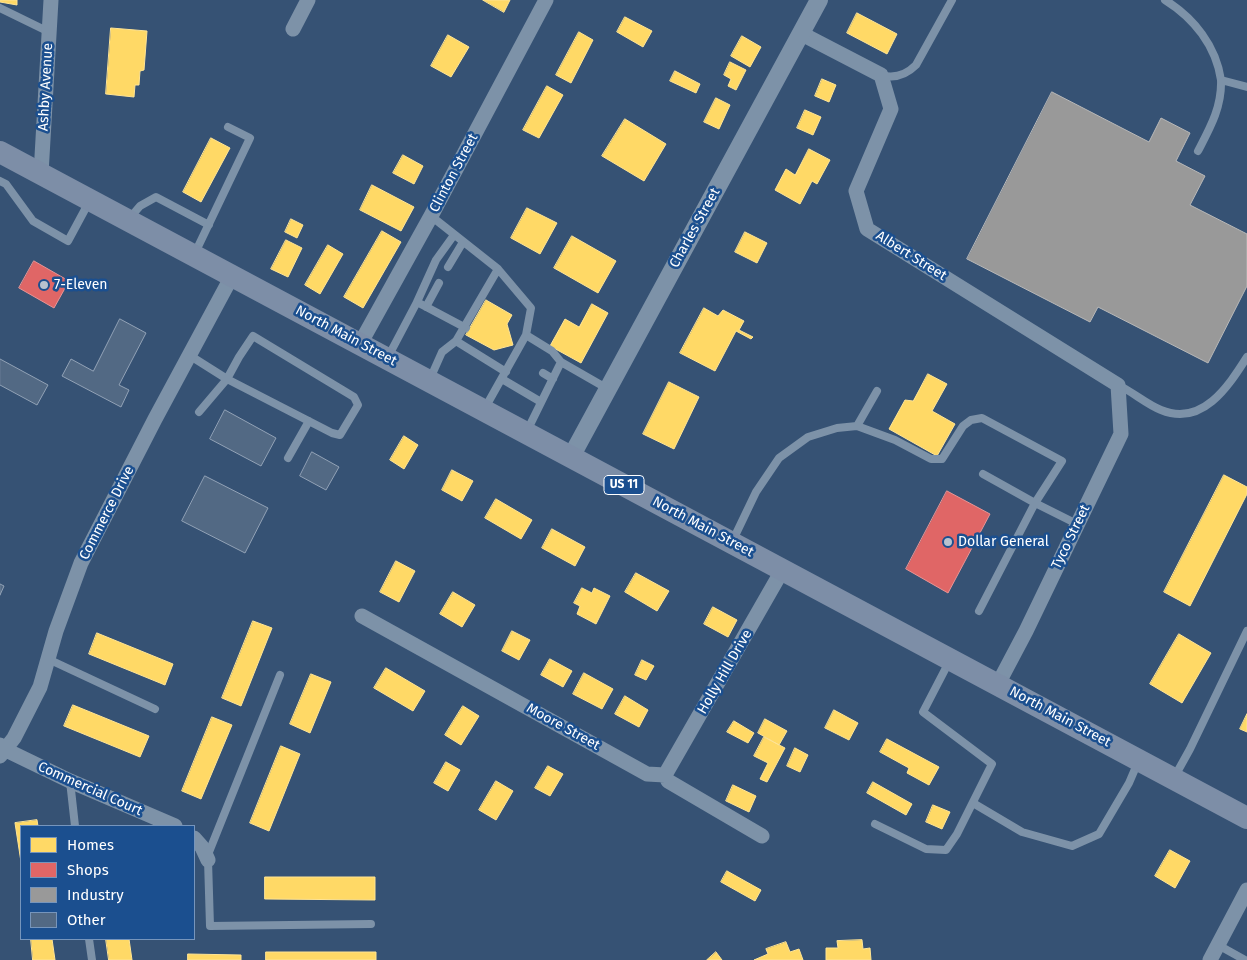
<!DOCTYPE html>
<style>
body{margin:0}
#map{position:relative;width:1247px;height:960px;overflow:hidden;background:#365274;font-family:"Fira Sans",sans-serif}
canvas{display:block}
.legend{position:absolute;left:20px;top:825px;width:175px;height:115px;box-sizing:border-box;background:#1b4f8f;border:1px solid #7695bc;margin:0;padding:6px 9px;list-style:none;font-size:15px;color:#fff}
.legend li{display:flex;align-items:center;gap:10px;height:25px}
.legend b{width:25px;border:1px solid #7695bc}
</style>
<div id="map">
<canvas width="1247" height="960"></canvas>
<ul class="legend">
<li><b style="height:14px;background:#ffd966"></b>Homes</li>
<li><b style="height:14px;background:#e06666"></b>Shops</li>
<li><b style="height:14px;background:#999"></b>Industry</li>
<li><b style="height:14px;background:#526984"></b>Other</li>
</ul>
</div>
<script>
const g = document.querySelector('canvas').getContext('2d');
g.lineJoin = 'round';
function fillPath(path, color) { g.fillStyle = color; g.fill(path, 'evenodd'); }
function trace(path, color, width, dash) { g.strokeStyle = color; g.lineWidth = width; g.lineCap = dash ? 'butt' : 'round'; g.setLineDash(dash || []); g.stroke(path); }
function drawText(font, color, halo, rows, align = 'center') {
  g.font = font + ' "Fira Sans",sans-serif'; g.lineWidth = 5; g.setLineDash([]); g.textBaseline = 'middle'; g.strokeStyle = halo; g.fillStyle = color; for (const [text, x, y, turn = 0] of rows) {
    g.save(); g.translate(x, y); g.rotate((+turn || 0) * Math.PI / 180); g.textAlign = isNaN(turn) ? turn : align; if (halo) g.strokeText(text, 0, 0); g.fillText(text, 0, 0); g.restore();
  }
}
const homes = new Path2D(`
 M0,0H17V5L0,2Z
 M483,0H510L504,12Z
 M857,13L897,34L887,54L847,33Z
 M625,17L652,31L643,47L617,32Z
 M111,28L147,31L144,70L140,71L139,85H135L134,97L106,94Z
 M579,32L593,40L571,83L556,75Z
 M448,35L469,47L451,77L431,66Z
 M742,36L761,47L750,67L731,56Z
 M730,62L746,70L736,90L728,86L731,79L724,75Z
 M675,71L700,84L696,93L670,81Z
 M822,79L836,85L829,102L815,96Z
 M547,86L563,95L539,138L523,130Z
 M716,98L730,105L719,129L704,122Z
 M805,110L821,117L813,135L797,128Z
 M625,119L666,144L644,181L602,156Z
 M211,138L230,148L201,202L183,192Z
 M809,149L830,160L817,184L812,181L800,204L775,190L786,169L795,175Z
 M403,155L423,166L414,184L393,173Z
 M372,185L414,207L401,231L360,210Z
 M527,208L557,223L540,254L511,238Z
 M291,219L303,225L297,238L285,232Z
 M382,231L401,242L363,308L344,297Z
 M745,232L767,243L757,263L735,252Z
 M572,236L616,261L598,293L554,268Z
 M286,240L302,248L288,277L271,269Z
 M328,245L343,254L320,294L305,285Z
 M486,300L512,315L507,324L513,345L494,350L466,335Z
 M592,304L608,313L581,363L550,346L565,319L579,327Z
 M704,308L718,316L723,310L744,321L739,330L753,337L751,339L736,331L715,371L680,353Z
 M928,374L947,384L932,411L955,424L937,456L889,429L905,400L913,401Z
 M669,382L699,397L674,449L643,434Z
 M404,436L418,445L404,469L390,460Z
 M452,470L473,481L462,501L442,490Z
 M1224,475L1247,487V494L1190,606L1164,592Z
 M496,499L532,520L521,539L485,518Z
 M552,529L585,547L575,566L542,548Z
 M396,561L415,571L399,602L380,592Z
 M636,573L669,591L657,611L625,592Z
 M582,588L592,593L594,588L610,596L596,624L577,614L580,606L574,603Z
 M453,592L475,605L462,627L440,614Z
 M713,607L737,620L728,637L704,624Z
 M253,621L272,628L241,706L222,698Z
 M512,631L530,640L519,660L502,651Z
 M97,633L173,664L165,685L89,654Z
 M1179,634L1211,653L1182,703L1150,684Z
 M550,659L572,671L563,687L541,675Z
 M642,660L654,666L646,680L635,675Z
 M386,668L425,691L413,711L374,688Z
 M584,673L613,689L602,709L573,694Z
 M311,674L331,682L310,733L290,724Z
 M625,696L648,710L639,727L615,714Z
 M73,705L149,736L140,757L64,726Z
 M463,706L479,716L461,745L445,735Z
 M834,710L858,723L849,740L825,728Z
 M1247,714V732L1240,729Z
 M212,717L232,725L201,799L182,791Z
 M765,719L787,731L779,745L758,733Z
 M734,721L754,733L748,743L727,732Z
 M764,737L785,748L767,782L760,779L768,763L754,756Z
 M887,739L939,767L929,785L907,773L909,768L880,752Z
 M281,746L300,754L269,831L250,823Z
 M795,748L808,755L800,772L787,766Z
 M446,762L460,770L448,791L434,783Z
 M548,766L563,774L550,796L535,788Z
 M496,781L513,791L496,820L479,810Z
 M873,782L912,804L906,815L867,793Z
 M733,785L756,796L749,812L726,801Z
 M933,805L950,812L942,829L926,822Z
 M37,820L38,826H21V862L15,823Z
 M1170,850L1190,861L1175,888L1155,876Z
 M727,871L761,890L755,901L721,882Z
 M265,877H375V900L265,899Z
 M31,939H52L55,960H33Z
 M106,939H129L132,960H109Z
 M862,940L863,949L870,948L871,960H826V948H838L837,941Z
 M786,942L790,952L799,949L803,960H754L768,954L766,949Z
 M266,952H376V960H266Z
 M716,952L722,960H707Z
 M188,954L241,955V960H188Z`);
fillPath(homes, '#ffd966');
trace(homes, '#ffe494', 1);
const shops = new Path2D(`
 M34,261L69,281L54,308L19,288Z
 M947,491L990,514L948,593L906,569Z`);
fillPath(shops, '#e06666');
trace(shops, '#e99494', 1);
const industry = new Path2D(`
 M1052,92L1149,142L1161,118L1190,133L1176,161L1205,176L1190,205L1247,234V286L1208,363L1098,307L1090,322L967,259Z`);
fillPath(industry, '#999');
trace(industry, '#b8b8b8', 1);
const building = new Path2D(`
 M120,319L146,333L119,385L129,390L121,407L62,376L71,359L93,371Z
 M0,359L48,385L37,405L0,385Z
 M225,410L276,438L261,466L210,439Z
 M312,452L339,467L326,490L300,476Z
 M205,476L268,508L245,553L182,521Z
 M0,584L4,586L0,595Z`);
fillPath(building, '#526984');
trace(building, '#92a2b6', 1);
trace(new Path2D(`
 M1165,0C1194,18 1216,46 1221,80
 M0,8L49,32
 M881,75C895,79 906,75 916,65L952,0
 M1198,151C1210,128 1222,107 1221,80L1247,87
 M0,181L6,184L33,221L68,241L89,202
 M431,216L498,269L531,308L526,335
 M129,219L140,206L156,197L209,225
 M195,253L250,138L228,127
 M448,267L463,242
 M417,302L436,260L454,235
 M426,307L439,283
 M456,341L506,372
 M189,355L227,379L239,357L253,336L354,397L358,405L340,435L332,433L227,379L199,412
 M388,357L417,302L466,328
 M543,373L553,379
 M430,379L442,352L456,341L498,269
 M502,379L541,402
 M1118,385C1133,392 1146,404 1161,410C1202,427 1228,387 1247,357
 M485,408L526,335L552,351L561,362
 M857,426L877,391
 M527,431L561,362L608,389
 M288,458L309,421
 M733,540L756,492L779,458L808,437L837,428L857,426L895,440L931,459H942L963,426L971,420L982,418L1062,461L1035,503L1077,524
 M979,611L1035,503L983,474
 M48,659L155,709
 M1175,776L1190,749L1247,631
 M70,781L75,826
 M973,803L1022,832L1072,846L1099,834L1129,783L1138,762
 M875,824L926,849L946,850L957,834L992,764L923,712L950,660
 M207,857L280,675
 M208,860L210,926L371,924
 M89,939L92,960
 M1218,945L1245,960`), '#7d92a8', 8);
trace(new Path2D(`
 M293,29L308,0
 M802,34L881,75L891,109L856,191L867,229L1118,385L1121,434L1026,631L998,684
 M41,174L51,0
 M360,344L431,216L546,0
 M362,616L647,774L665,775
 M0,745L6,750L70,781L175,826
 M0,756L14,738L40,687L56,631L81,563L155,419L232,276
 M665,775L783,569
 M665,775L668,781L762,836
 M194,838L202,847L208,860
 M1210,960L1247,890`), '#7d92a8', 15);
trace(new Path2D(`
 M571,457L819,0`), '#7d92a8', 18);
trace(new Path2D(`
 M0,152L1247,818`), '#7d8ea7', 22);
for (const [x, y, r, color] of [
 [44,285,5,"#b9c2ce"],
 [948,542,5,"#b9c2ce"]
]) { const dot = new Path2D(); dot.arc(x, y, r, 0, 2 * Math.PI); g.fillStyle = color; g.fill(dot); trace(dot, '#1b4f8f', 2); }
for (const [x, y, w] of [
 [624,485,40]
]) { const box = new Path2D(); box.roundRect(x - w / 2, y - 9.5, w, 19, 4); g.fillStyle = '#1b4f8f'; g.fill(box); trace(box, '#fff', 1); }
drawText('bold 12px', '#fff', null, [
 ["US 11",624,485]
]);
drawText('14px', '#fff', '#1b4f8f', [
 ["Ashby Avenue",46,87,-87],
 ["Clinton Street",454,173,-62],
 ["Charles Street",695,228,-61],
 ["Albert Street",911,256,32],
 ["North Main Street",346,336,28],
 ["Commerce Drive",107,513,-63],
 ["North Main Street",703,527,28],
 ["Tyco Street",1071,537,-64],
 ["Holly Hill Drive",725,672,-60],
 ["North Main Street",1060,717,28],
 ["Moore Street",563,727,29],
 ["Commercial Court",90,789,24]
]);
drawText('14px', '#fff', '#1b4f8f', [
 ["7-Eleven",54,285],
 ["Dollar General",958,542]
], 'left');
</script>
